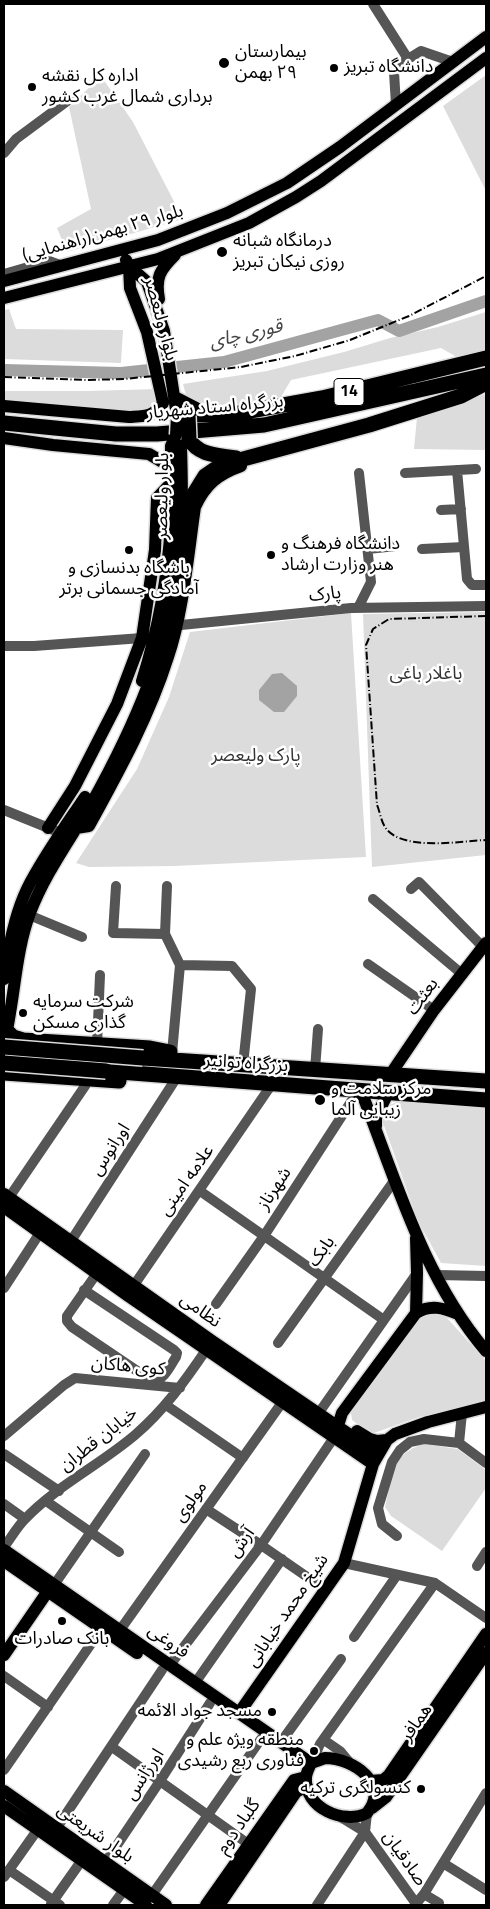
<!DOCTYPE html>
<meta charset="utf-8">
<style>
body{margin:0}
#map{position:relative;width:490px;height:1909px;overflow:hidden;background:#fff;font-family:"Titillium Web",sans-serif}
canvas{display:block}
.frame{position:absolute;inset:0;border:5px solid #000;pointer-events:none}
</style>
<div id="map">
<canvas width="490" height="1909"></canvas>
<div class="frame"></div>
</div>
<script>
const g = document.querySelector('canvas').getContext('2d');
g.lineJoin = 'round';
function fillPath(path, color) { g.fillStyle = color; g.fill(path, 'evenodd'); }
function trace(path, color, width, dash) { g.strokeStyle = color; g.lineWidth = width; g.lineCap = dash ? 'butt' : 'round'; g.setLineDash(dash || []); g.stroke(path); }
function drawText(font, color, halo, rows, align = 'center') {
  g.font = font + ' "Titillium Web","Noto Sans Arabic",sans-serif'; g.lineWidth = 5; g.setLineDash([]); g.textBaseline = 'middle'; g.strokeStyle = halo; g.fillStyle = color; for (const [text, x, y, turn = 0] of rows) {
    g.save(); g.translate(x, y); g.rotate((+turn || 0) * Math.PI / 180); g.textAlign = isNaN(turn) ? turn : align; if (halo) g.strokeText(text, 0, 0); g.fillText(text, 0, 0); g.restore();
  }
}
fillPath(new Path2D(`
 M486,75V191L443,106Z
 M101,76L133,122L183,219L67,252L57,228L91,209L69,107Z
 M9,309L16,329L123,330L121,363L4,359V310Z
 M486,312V352L462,360L441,348L291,380L278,402L216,410L186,395L183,384L267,371L344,352L390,338L438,327Z
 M159,389L160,401L149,412L4,404V391H87Z
 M486,394V450L414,449L417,417Z
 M486,612V855L372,867L363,614Z
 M351,613L366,857L174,866L89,867L76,863L137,769L169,697L190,632Z
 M397,1102H450L486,1105V1266L441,1263L418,1221L382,1120L385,1107Z
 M430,1311L440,1313L447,1318L486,1361V1400L419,1417L371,1434L352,1420L351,1413L420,1315Z
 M424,1444L458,1449L486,1470V1488L442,1551L391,1516L385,1507C392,1477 390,1454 424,1444Z`), '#dcdcdc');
fillPath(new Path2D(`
 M282,673L297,686V696L284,712H274L259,700V690L272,674Z`), '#a3a3a3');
trace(new Path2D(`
 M4,370L121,373L224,362L378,320L399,331L486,301`), '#a3a3a3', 12);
const major = new Path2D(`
 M129,266L147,282L164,331L177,416
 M4,281L158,240L227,213L287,183L340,147L486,37
 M4,298L158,259L249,223L296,197L321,181L486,58
 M159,299C155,277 160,270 175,255
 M175,397L210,415
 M4,406L129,417C144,416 154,417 163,403L147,332L130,288L129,266L126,260
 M4,438L53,445L149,454L171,467
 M142,681C158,630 168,576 171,523C173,497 171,471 171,446L176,435
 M48,828L75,786L117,704L142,638L155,550L157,498L171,483
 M76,828L89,826C119,771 149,717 168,657C183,613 188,555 195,507C205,485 218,474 241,466
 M4,979C8,949 14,916 27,889C43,857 65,827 85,797
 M5,1039C15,997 15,953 30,913C47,868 77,831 100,788C142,710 171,639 179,550C183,515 182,480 181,445L176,435
 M390,1075L434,1010L486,943
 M361,1091C396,1180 423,1277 486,1351
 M376,1126V1117L388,1093
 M4,1194L212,1341L378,1454
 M4,1207L127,1295L373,1464
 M416,1238L417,1273L416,1313
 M357,1431L370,1439L377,1441L387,1440L395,1434L428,1422L486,1407
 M336,1432L342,1413L416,1313C431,1304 443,1308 458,1314
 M4,1550L311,1763
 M4,1561L137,1653
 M4,1655L48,1591
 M239,1713L344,1563L373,1464L387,1440
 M325,1758C353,1758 391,1784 367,1813C344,1825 304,1808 306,1778C306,1773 309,1768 311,1763Z
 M370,1781L383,1780L389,1775L486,1634
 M4,1791L166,1905
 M4,1806L146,1905
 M372,1808L386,1797L486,1653
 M206,1905L294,1780L306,1777
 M219,1905L296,1792L307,1786`);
const highway = new Path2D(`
 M177,416L239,413L322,398L486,358
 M4,423L116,434H157L264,425L486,375
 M189,439C199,456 218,455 236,458
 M182,513L205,476L221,465L369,425L461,396L486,383
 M7,1031L13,1037L23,1040L150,1048L170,1052
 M143,1058L486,1081
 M106,1071L486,1100
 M4,1073L119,1081`);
trace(major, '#dbdbdb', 15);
trace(highway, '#dbdbdb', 18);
trace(new Path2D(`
 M373,4L408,59
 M396,105L394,72L408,59L421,51L453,62
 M4,153L16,139L70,99
 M4,274L49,261L63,266
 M457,470L467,579L472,585H486
 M405,473L476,469
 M441,510L461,509
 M368,549L396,546
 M422,549L464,547
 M358,608L371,582L359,473
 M171,626L351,608L486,606
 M4,646H34L142,638
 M4,810L61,833
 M116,886L113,933L165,934
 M167,886L165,934L180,965L172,1053
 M411,889L419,882L482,946
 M373,899L462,974
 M29,915L82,937
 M368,964L434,1010
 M180,965L232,966L251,989L243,1065
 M97,1045L100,975
 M315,1070L318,1029
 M200,1191L384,1320
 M6,1202L85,1086
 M71,1241L177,1077
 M437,1275L486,1276
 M4,1288L43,1228
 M84,1290L174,1350L177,1353L176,1357C170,1366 164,1381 152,1381L72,1327L67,1321V1316L97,1273
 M130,1291L272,1084
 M216,1304L264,1236L358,1091
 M278,1343L394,1181
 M166,1405L243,1458
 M318,1414L417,1273
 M4,1436L64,1385L75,1378L180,1388
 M459,1443L486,1463
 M4,1454L59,1491
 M46,1501L119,1552
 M4,1504L25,1519
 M206,1509L261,1545L326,1590
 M397,1536L382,1524L378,1508L392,1462L400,1450L410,1442L424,1439L459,1443L462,1413
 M4,1547C11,1538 17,1527 25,1519C55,1487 101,1464 135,1435C164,1410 185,1381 206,1350
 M344,1563L435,1583L486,1618
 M477,1566L486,1552
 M54,1585L145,1454
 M120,1630L286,1397
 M354,1637L397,1575
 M170,1665L261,1545L335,1436
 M4,1676L48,1707
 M195,1683L282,1559
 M324,1740L340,1751L349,1762
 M281,1742L341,1659
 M112,1747L254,1848
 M316,1761V1753L320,1744L435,1583
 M4,1770L102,1628
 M339,1816L365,1832L417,1905
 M56,1829L162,1670
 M105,1863L160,1781L210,1703
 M443,1863L486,1890
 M9,1870L60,1905
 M4,1877L38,1829
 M424,1894L439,1903
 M152,1895L261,1739
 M51,1904L82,1860
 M113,1905L124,1890
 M317,1905L365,1832L367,1813
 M415,1905L424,1894L486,1793`), '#555', 10);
trace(major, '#000', 12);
trace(highway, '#000', 15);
trace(new Path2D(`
 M4,377L87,380L124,379L241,367L295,356L350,340L409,316L486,276
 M486,616L389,619L373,629L366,645L377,805C380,812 381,821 385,827C401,852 461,841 486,840`), '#000', 2, [8, 2.5, 1, 2.5]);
const majorBridge = new Path2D(`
 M176,435L177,416`);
const highwayBridge = new Path2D(`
 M188,416L189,439
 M4,1047L143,1058
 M4,1063L106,1071`);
trace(majorBridge, '#dbdbdb', 15, []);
trace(highwayBridge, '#dbdbdb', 18, []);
trace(majorBridge, '#000', 12);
trace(highwayBridge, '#000', 15);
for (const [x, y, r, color] of [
 [224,63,6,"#000"],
 [334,68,5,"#000"],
 [32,87,5,"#000"],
 [222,252,6,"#000"],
 [129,550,5,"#000"],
 [271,555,5,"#000"],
 [23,1013,5,"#000"],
 [320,1100,6,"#000"],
 [62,1621,5,"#000"],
 [272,1712,5,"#000"],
 [314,1751,5,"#000"],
 [421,1789,5,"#000"]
]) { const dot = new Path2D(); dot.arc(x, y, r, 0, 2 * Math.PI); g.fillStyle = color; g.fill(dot); trace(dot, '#fff', 2); }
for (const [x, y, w] of [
 [349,392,30]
]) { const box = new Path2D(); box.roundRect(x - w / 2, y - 13.5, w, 27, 4); g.fillStyle = '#fff'; g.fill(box); trace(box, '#000', 1); }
drawText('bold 16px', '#000', null, [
 ["14",349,392]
]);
drawText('18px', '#000', '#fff', [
 ["بیمارستان",235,53],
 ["٢٩ بهمن",235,74],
 ["دانشگاه تبریز",344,68],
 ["اداره کل نقشه",42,77],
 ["برداری شمال غرب کشور",42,98],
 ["درمانگاه شبانه",233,242],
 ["روزی نیکان تبریز",233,263],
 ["دانشگاه فرهنگ و",281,545],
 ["هنر وزارت ارشاد",281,566],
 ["باشگاه بدنسازی و",129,569,"center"],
 ["آمادگی جسمانی برتر",129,590,"center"],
 ["شرکت سرمایه",33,1003],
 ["گذاری مسکن",33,1024],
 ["مرکز سلامت و",331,1090],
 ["زیبایی آلما",331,1111],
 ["بانک صادرات",62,1640,"center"],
 ["مسجد جواد الائمه",262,1712,"right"],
 ["منطقه ویژه علم و",304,1741,"right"],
 ["فناوری ربع رشیدی",304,1762,"right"],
 ["کنسولگری ترکیه",411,1789,"right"]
], 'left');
drawText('18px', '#000', '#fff', [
 ["بلوار ٢٩ بهمن(راهنمایی)",103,234,-16],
 ["بلوار ولىعصر",160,319,75],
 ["بزرگراه استاد شهریار",215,408,-5],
 ["بلوار ولیعصر",163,496,-89],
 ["پارک",325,595,-6],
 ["بعثت",423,997,-54],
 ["بزرگراه توانیر",246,1064,4],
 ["اورانوس",111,1150,-57],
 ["علامه امینی",187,1181,-55],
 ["شهرناز",275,1189,-57],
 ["بابک",322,1252,-54],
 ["نظامی",200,1311,36],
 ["کوی هاکان",128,1367,5],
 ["خیابان قطران",99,1440,-38],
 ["مولوی",191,1502,-55],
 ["آرش",242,1543,-54],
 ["شیخ محمد خیابانی",288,1611,-56],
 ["فروغى",168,1642,35],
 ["همافر",417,1723,-55],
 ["اورژانس",145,1775,-57],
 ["گلباد دوم",239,1827,-55],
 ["بلوار شریعتى",95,1834,35],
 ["صادقیان",404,1859,55]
]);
drawText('18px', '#333', '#fff', [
 ["باغلار باغی",426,675],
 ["پارک ولیعصر",256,757]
]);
drawText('italic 19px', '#444', '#fff', [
 ["قوری چای",246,335,-13]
]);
</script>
